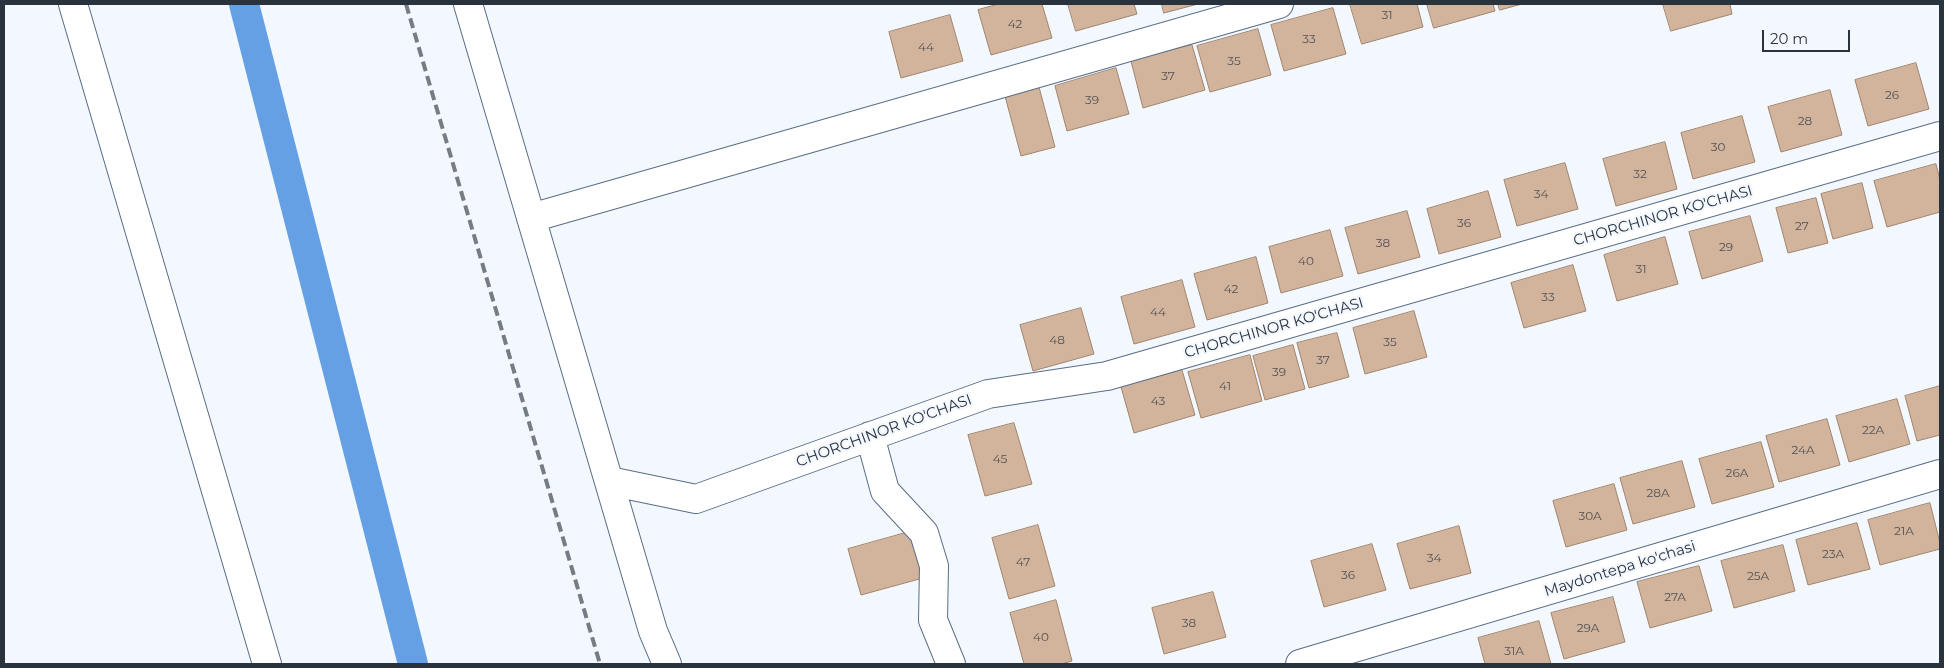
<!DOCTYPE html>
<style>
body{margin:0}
#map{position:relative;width:1944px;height:668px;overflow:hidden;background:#f3f8fe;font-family:Montserrat,sans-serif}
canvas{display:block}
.frame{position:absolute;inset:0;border:5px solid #29333e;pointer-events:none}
.scale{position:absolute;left:1762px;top:30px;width:88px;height:22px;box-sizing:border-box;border:2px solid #29333e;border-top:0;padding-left:6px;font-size:15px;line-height:18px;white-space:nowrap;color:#29333e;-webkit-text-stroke:4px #f3f8fe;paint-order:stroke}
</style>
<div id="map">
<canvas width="1944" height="668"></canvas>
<div class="frame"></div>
<div class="scale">20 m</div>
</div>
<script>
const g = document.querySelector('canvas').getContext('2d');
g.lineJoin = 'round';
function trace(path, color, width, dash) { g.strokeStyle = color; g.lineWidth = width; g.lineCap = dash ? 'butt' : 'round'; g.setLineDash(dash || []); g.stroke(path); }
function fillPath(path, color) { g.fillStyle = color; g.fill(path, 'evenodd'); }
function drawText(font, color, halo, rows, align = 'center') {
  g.font = font + ' Montserrat,sans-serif'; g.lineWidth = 4.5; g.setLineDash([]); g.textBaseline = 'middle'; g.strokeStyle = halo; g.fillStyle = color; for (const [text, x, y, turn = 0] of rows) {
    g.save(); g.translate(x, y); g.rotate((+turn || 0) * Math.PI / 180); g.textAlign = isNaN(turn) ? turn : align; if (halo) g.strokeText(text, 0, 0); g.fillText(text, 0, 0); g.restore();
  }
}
trace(new Path2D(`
 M244,4L413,664`), '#65a0e4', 30);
const building = new Path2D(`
 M999,4H1042L1052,38L991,55L978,10Z
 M1068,4H1134L1137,14L1076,31Z
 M1162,4H1198L1164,13Z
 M1350,4H1417L1423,27L1362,44Z
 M1427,4H1493L1495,11L1434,28Z
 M1498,4H1522L1500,10Z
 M1663,4H1730L1732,14L1671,31Z
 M1333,8L1346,54L1284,71L1271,25Z
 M950,15L963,61L901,78L889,32Z
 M1258,29L1271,75L1210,92L1197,46Z
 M1192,45L1205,90L1143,108L1131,61Z
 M1916,63L1929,109L1868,126L1855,80Z
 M1116,68L1129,114L1067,131L1055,86Z
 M1039,87L1055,147L1021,156L1005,96Z
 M1830,90L1842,135L1781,152L1768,107Z
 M1742,116L1755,162L1693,179L1681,133Z
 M1665,142L1677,189L1616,206L1603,159Z
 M1565,163L1578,209L1517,226L1504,180Z
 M1936,164L1940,180V212L1887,227L1874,181Z
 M1862,183L1873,228L1833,239L1821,194Z
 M1488,191L1501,237L1439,254L1427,209Z
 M1816,198L1828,243L1788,253L1776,208Z
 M1407,211L1420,257L1358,274L1345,228Z
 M1750,216L1763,261L1702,279L1689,232Z
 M1330,230L1343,276L1281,293L1269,247Z
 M1665,237L1678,284L1617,301L1604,255Z
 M1256,257L1268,303L1207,320L1194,274Z
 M1573,265L1586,311L1524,328L1511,283Z
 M1182,280L1195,327L1134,344L1121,297Z
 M1081,308L1094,354L1033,371L1020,325Z
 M1414,311L1427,357L1365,374L1353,328Z
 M1337,333L1349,377L1309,388L1297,343Z
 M1293,345L1305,389L1265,400L1253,356Z
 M1250,355L1262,401L1201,418L1188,372Z
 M1182,370L1195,415L1134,433L1121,387Z
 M1940,386V435L1917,441L1905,396Z
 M1897,399L1910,444L1849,462L1836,416Z
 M1827,419L1840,465L1779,482L1766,436Z
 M1014,423L1032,484L985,496L968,435Z
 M1761,442L1774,487L1712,504L1699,459Z
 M1682,461L1695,507L1633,524L1620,478Z
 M1614,484L1627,530L1566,547L1553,501Z
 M1930,503L1940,543V549L1880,565L1868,520Z
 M1857,523L1870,569L1808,585L1796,540Z
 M1038,525L1055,586L1009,599L992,538Z
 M1459,526L1471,573L1410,589L1397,544Z
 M909,532L923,578L861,595L848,549Z
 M1372,544L1386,590L1324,607L1311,561Z
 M1783,545L1795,591L1734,608L1721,561Z
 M1699,566L1712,611L1650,628L1637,582Z
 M1213,592L1226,637L1164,654L1152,608Z
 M1613,597L1625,642L1564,659L1551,613Z
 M1056,600L1072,661L1061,664H1024L1010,613Z
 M1539,621L1551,664H1485L1478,638Z`);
fillPath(building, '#d2b49c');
trace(building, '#a1846d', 1);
const street = new Path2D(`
 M468,4L653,631L667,664
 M531,218L1279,4
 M870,436L885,491L924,533L934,566L933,620L951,664
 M609,481L696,499L988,394L1107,376L1940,136
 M1300,664L1940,474`);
const secondary = new Path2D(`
 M73,4L267,664`);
trace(street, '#586d87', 30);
trace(secondary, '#586d87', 30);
trace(street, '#fff', 28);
trace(secondary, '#fff', 28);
trace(new Path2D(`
 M406,4L600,664`), '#747c85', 4, [10, 5]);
drawText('12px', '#535356', null, [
 ["31",1387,15],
 ["42",1015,24],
 ["33",1309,39],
 ["44",926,47],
 ["35",1234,61],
 ["37",1168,76],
 ["26",1892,95],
 ["39",1092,100],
 ["28",1805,121],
 ["30",1718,147],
 ["32",1640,174],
 ["34",1541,194],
 ["36",1464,223],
 ["27",1802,226],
 ["38",1383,243],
 ["29",1726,247],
 ["40",1306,261],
 ["31",1641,269],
 ["42",1231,289],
 ["33",1548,297],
 ["44",1158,312],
 ["48",1057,340],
 ["35",1390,342],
 ["37",1323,360],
 ["39",1279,372],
 ["41",1225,386],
 ["43",1158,401],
 ["22A",1873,430],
 ["24A",1803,450],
 ["45",1000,459],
 ["26A",1737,473],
 ["28A",1658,493],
 ["30A",1590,516],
 ["21A",1904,531],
 ["23A",1833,554],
 ["34",1434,558],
 ["47",1023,562],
 ["36",1348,575],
 ["25A",1758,576],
 ["27A",1675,597],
 ["38",1189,623],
 ["29A",1588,628],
 ["40",1041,637],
 ["31A",1514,651]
]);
drawText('15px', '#29333e', '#f3f8fe', [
 ["CHORCHINOR KO'CHASI",1663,216,-16],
 ["CHORCHINOR KO'CHASI",1274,328,-16],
 ["CHORCHINOR KO'CHASI",884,431,-20],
 ["Maydontepa ko'chasi",1620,569,-17]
]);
</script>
